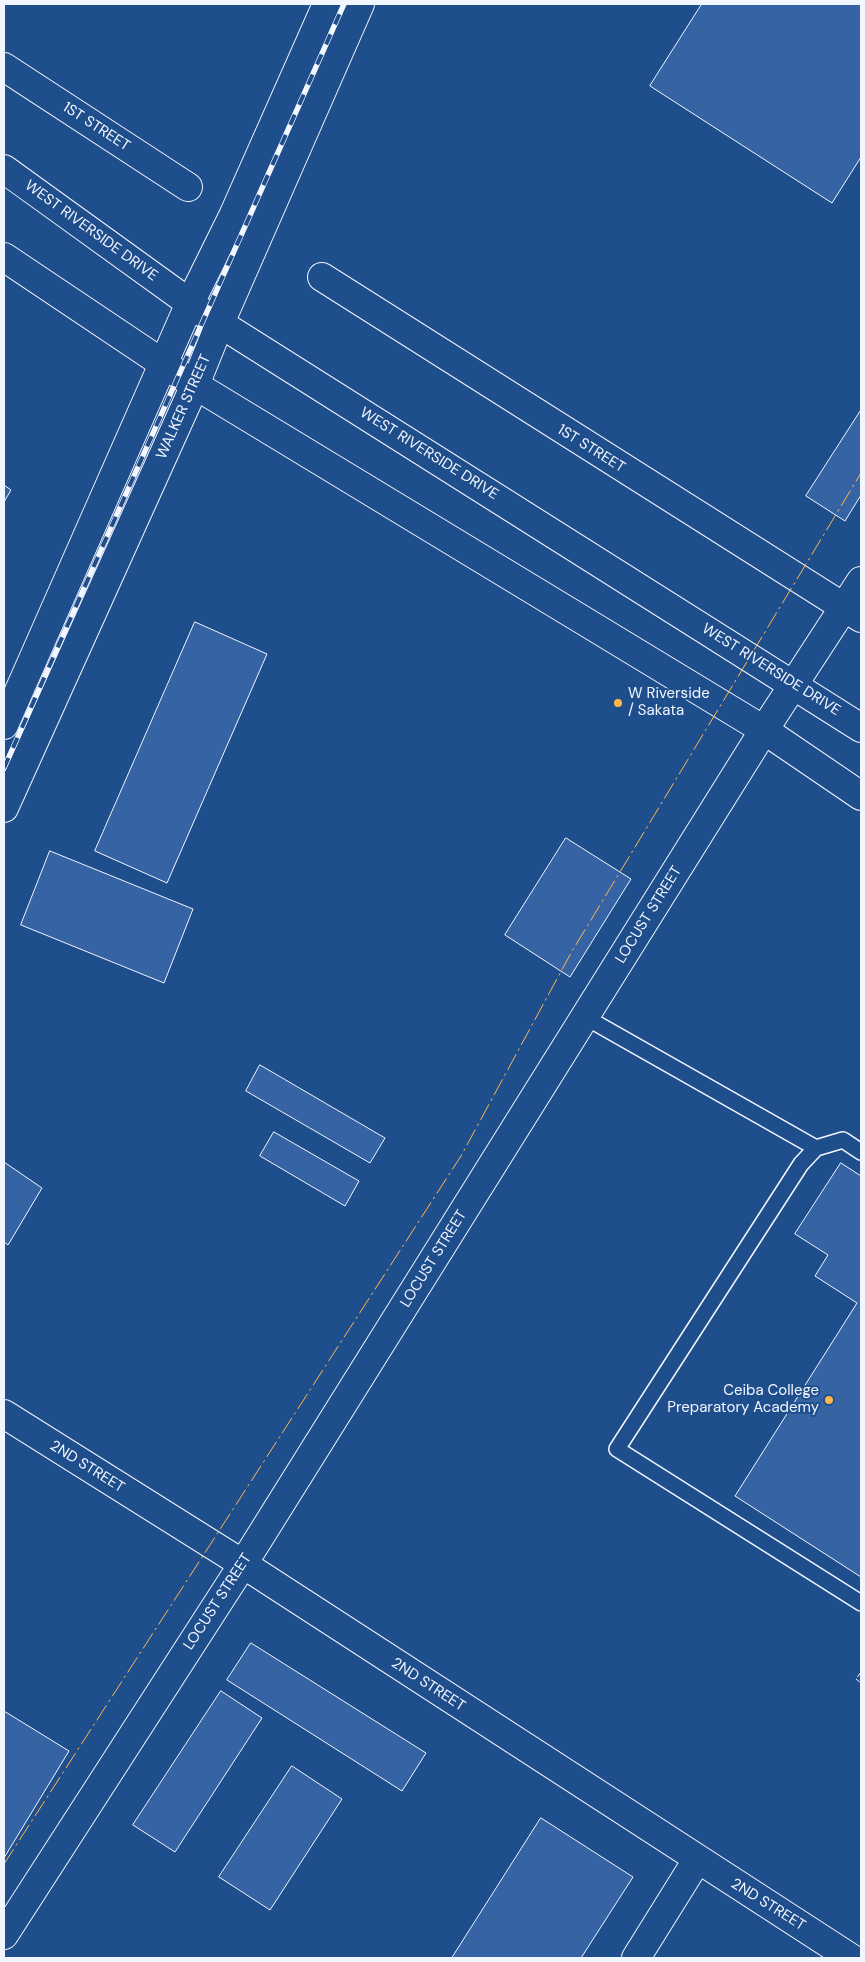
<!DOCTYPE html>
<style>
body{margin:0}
#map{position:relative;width:865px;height:1962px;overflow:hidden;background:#1f4e8c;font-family:"DM Sans",sans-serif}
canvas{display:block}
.frame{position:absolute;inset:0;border:5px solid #f2f6ff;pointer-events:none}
</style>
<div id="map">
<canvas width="865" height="1962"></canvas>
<div class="frame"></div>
</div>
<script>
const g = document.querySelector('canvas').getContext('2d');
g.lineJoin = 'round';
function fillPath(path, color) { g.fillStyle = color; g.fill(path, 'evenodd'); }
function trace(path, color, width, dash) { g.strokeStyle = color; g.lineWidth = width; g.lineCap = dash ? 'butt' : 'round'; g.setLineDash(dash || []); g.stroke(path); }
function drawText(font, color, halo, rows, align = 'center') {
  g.font = font + ' "DM Sans",sans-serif'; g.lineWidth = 4; g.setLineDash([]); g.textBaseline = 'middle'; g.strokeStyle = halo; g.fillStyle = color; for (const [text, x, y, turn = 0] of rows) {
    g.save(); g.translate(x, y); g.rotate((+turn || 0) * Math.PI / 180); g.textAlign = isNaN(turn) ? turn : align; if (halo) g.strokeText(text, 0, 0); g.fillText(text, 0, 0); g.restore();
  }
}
const building = new Path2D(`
 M702,4H861V157L832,203L650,86Z
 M861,410V495L845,521L806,496Z
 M4,485L11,490L4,502Z
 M195,622L267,654L167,883L95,851Z
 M566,838L631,879L570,977L505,935Z
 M50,851L193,909L164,983L21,925Z
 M260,1065L385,1138L370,1163L246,1091Z
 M274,1132L359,1181L345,1206L260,1156Z
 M4,1162L42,1188L8,1245L4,1242Z
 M841,1163L861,1176V1577L735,1496L857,1303L815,1276L828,1255L795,1234Z
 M251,1643L426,1753L402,1791L227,1680Z
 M221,1691L262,1718L175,1852L133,1825Z
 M4,1711L69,1751L4,1858Z
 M292,1766L342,1799L270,1910L219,1877Z
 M541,1818L633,1877L581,1958H452Z`);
fillPath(building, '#3563a3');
trace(building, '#f2f6ff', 1);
const service = new Path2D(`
 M585,1017L816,1148
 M861,1152L843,1140L816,1148L801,1164L617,1449L861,1603`);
const minor = new Path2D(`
 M4,67L188,187
 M322,277L861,618
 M190,303L233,216L327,4
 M220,323L360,4
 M4,1414L243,1564L851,1958
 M4,1935L243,1564L764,730L861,581
 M636,1958L697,1860`);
const secondary = new Path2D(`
 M4,725L190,303
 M4,808L195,385L220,323`);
const trunk = new Path2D(`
 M4,169L205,314L861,728
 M4,257L195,385L764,730L861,796`);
trace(service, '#f2f6ff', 18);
trace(minor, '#f2f6ff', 30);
trace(secondary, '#f2f6ff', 30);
trace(trunk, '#f2f6ff', 30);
trace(service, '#1f4e8c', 15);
trace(minor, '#1f4e8c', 28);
trace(secondary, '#1f4e8c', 28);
trace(trunk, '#1f4e8c', 28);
const rail = new Path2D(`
 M4,768L344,4`);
trace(rail, '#f2f6ff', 5.5);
trace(rail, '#1f4e8c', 4, [11]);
trace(new Path2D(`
 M861,1672L856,1679L861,1683`), '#f2f6ff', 1, [6, 2.5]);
trace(new Path2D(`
 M4,1864L461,1156L571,953L861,473`), '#ffb74d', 1, [18, 4, 2.5, 4]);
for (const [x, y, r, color] of [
 [618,703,5,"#ffb74d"],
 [829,1400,5,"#ffb74d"]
]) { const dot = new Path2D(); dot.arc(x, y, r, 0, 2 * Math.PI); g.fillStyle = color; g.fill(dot); trace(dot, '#1f4e8c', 2); }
drawText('15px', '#f2f6ff', '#1f4e8c', [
 ["1ST STREET",96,127,33],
 ["WEST RIVERSIDE DRIVE",91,231,36],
 ["WALKER STREET",184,407,-66],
 ["1ST STREET",591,449,32],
 ["WEST RIVERSIDE DRIVE",429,454,32],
 ["WEST RIVERSIDE DRIVE",771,670,32],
 ["LOCUST STREET",649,915,-58],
 ["LOCUST STREET",434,1259,-58],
 ["2ND STREET",87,1467,32],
 ["LOCUST STREET",218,1602,-57],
 ["2ND STREET",428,1685,33],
 ["2ND STREET",768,1905,32]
]);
drawText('15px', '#f2f6ff', '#1f4e8c', [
 ["W Riverside",628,694],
 ["/ Sakata",628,711],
 ["Ceiba College",819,1391,"right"],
 ["Preparatory Academy",819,1408,"right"]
], 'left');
</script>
